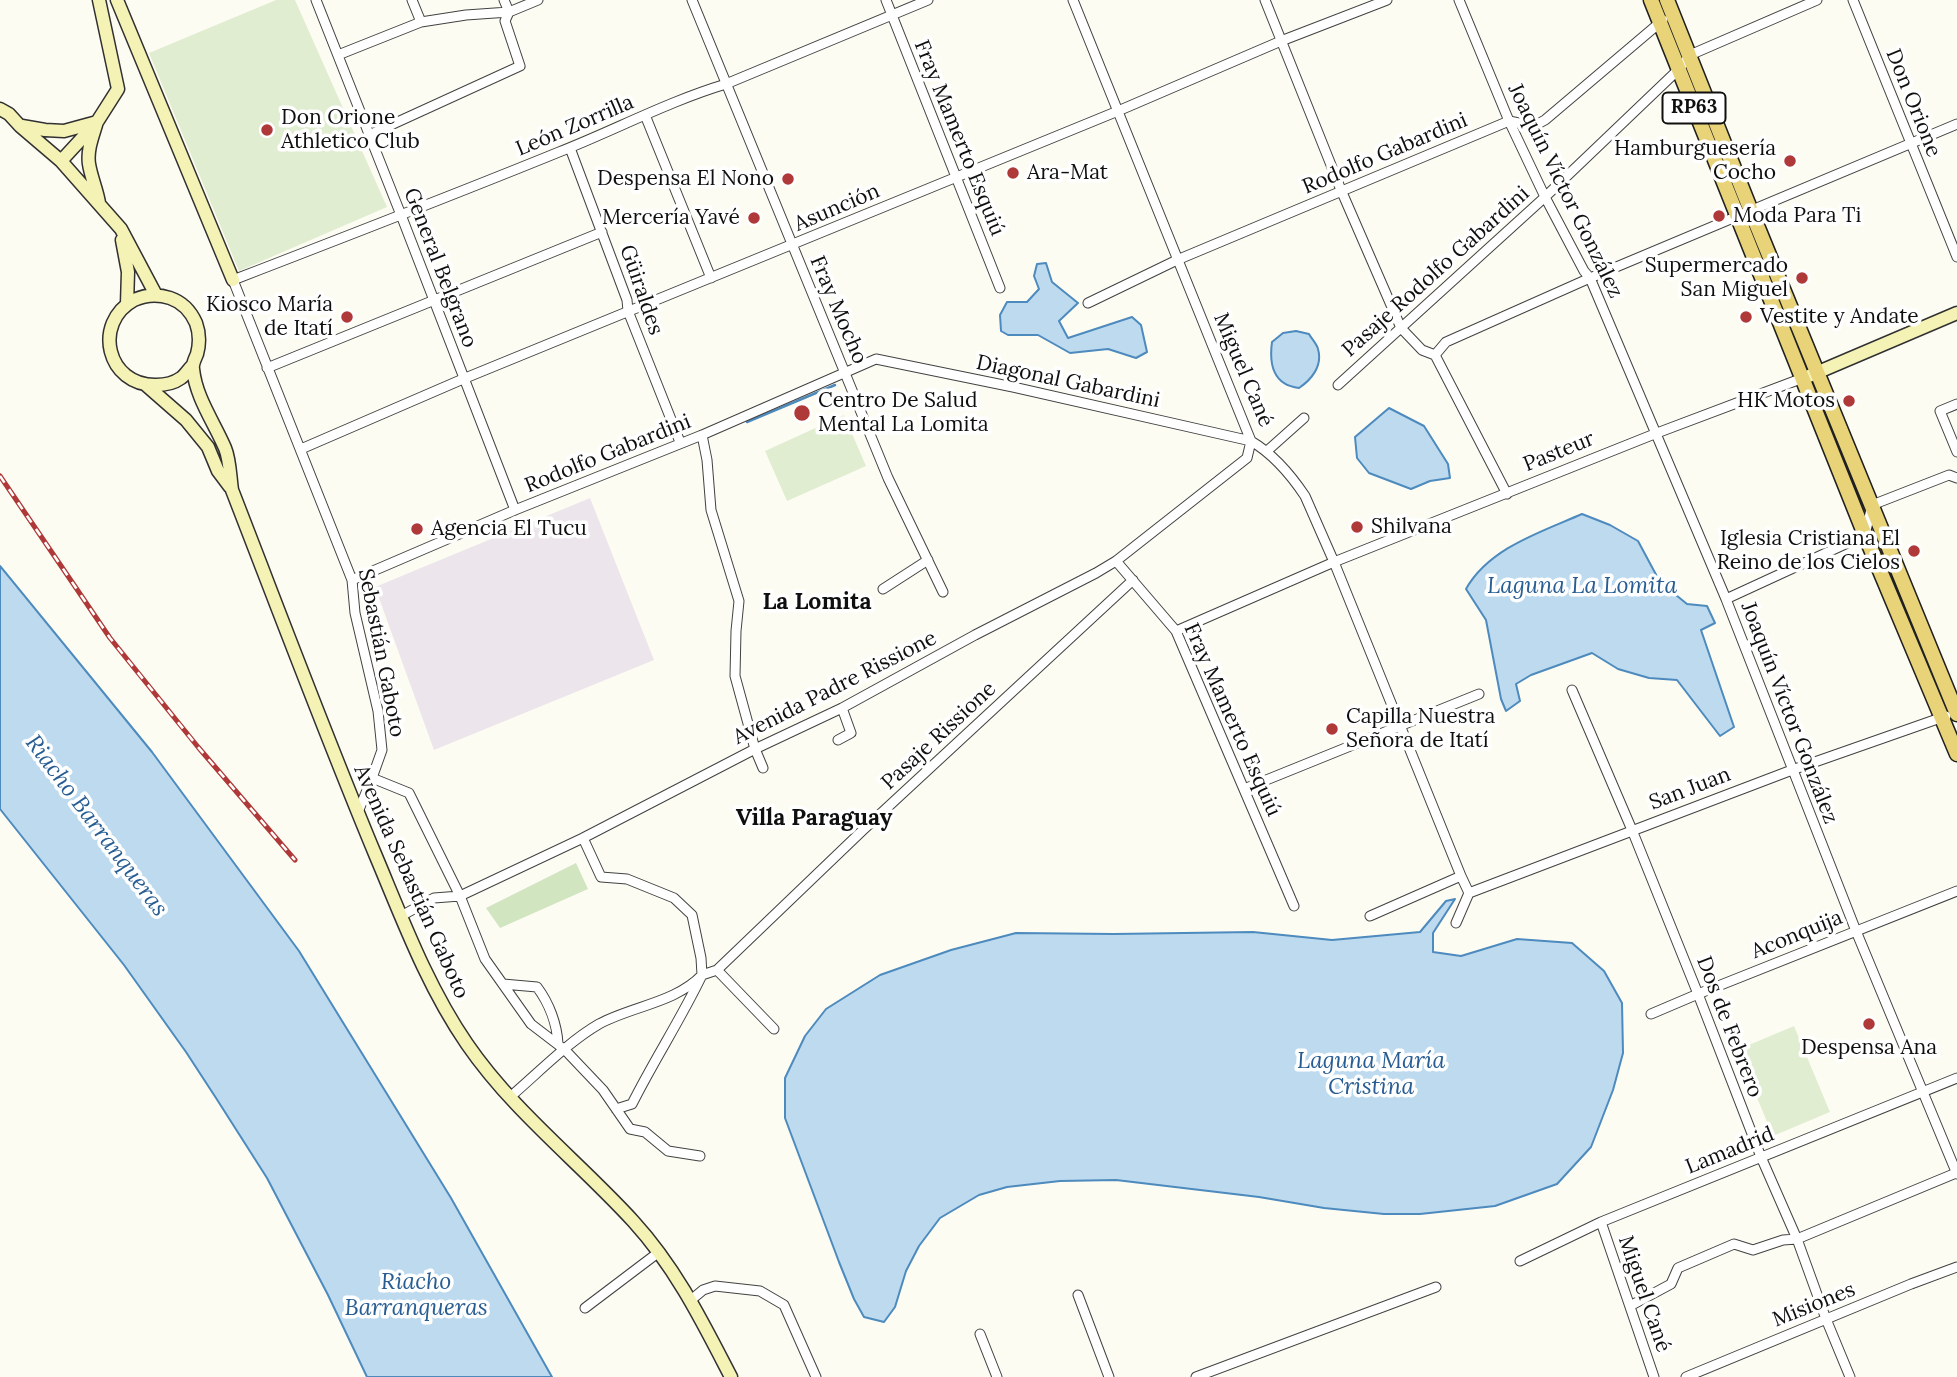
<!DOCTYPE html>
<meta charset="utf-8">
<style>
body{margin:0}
canvas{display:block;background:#fdfcf3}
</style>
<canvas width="1957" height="1377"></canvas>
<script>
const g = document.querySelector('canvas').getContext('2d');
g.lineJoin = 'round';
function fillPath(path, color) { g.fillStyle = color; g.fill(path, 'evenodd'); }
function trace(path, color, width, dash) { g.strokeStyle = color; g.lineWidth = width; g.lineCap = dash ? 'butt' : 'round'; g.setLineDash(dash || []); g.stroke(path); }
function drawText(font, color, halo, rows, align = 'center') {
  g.font = font + ' Lora,serif'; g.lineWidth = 7; g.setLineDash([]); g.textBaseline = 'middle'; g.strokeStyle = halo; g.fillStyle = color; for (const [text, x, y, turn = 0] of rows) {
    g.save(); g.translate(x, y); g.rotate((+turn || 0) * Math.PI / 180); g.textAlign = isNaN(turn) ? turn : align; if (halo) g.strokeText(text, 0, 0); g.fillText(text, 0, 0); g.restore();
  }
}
fillPath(new Path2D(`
 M590,498L654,660L434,750L375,587Z`), '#ece5ec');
fillPath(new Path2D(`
 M576,863L588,889L500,928L486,908Z`), '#d1e5c0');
fillPath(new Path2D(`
 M276,0H295L387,207L239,271L149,53Z
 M844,415L866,466L787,501L765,451Z
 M1794,1026L1830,1112L1773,1136L1737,1050Z`), '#e1edd1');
const water = new Path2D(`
 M1046,263L1052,282L1078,303L1059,321L1068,338L1132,317L1141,325L1147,352L1136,358L1108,349L1070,353L1038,335H1008L1001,331L1000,315L1007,302H1027L1039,289L1034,276L1037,264Z
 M1296,331L1309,334C1311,338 1317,344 1318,349C1323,366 1311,380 1299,388C1273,385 1269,364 1272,342L1283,333Z
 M1389,408L1424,426L1448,464L1450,478L1430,481L1411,489L1369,473L1357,458L1355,437Z
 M1582,514L1610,525L1638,541L1660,582L1687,604L1707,606L1715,623L1701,630L1734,727L1720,736L1677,680L1649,678L1618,669L1592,653L1531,675L1516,684L1520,701L1506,711L1501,699L1486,620L1466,589C1489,548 1541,532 1582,514Z
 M0,566L152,752L299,951L451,1198L552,1377H367L328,1295L267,1178L216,1098L186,1052L124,965L0,809Z
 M1455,899L1433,933V952L1461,956L1517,939L1572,943L1604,971L1622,1003L1623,1053L1613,1090L1591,1147L1557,1184L1495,1206L1420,1214H1384L1324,1208L1259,1197L1116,1180L1060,1181L1007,1187L979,1195L940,1218L919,1246L906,1271L895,1307L884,1322L864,1317L854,1299L839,1262L785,1118V1078L805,1036L826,1009L880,975L951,950L1016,933L1114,934L1253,932L1332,940L1420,932L1446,901Z`);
fillPath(water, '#bddaef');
trace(water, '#4d8abd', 2);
trace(new Path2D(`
 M747,422L835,385`), '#4d8abd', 2.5);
const street = new Path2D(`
 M316,0L401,215L515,510
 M412,0L421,22
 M692,0L888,478L943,592
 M886,0L1000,288
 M1073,0L1251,441C1273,454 1291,475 1305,496L1334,562L1461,876L1469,893
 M1265,0L1341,190L1401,328L1422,350L1435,355L1507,494
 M1459,0L1509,121L1545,197L1584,271L1590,278L1726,599L1856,931L1957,1174
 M1853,0L1957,257
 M338,55L421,22L466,15L509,12L538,0
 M645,115L711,278
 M369,135L520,66L505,21L509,12L504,0
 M570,148L627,300L628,311L680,442
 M1088,303L1177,260L1509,121L1534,126L1545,120L1663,20
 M1435,355L1446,342L1590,278L1957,124
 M267,368L602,232
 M1338,385L1545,197L1679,69L1690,55L1817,0
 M1957,404L1940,411L1957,452
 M702,435L707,460L711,510L739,601L736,631L735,676L755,749L763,768
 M301,449L463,379L1118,111L1281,41L1387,0
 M1267,451L1304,418
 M1116,561L1176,631L1294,906
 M352,580L515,510L702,435L876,359L1013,387L1251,441L1247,458L1116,561L1096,573L975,635L842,708L755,749L583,838L460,896L434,898L401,916
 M883,589L928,560
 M1726,599L1865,535L1872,505L1949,475L1957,478
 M1176,631L1334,562L1657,433L1803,378
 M1572,690L1632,830L1698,994L1761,1157L1797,1239L1826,1319L1850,1377
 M838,740L851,733L842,708
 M1244,789L1479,694
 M358,812L372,778
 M1370,916L1461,876
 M1456,923L1469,893L1792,770L1946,716
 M717,970L774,1029
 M503,984L537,987C549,1003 557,1024 558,1044
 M1651,1014L1698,994L1957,891
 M510,1097C538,1073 568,1042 599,1024C632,1006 675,1003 702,975L701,958L692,915L674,898L627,879L601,877L583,838
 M616,1109L632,1104C654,1060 681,1019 702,975L717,970L863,830L1133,580
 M700,1156L668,1151L645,1132L630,1129L603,1090L565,1050L531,1024L485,959L460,896L409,793L372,778L382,750L378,711L355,613L352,580L233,280C342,238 451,196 559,152C615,130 669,101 726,84L928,0
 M1601,1222L1654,1377
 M1520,1261L1601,1222L1957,1078
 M1078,1295L1109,1377
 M691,1300L703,1290L715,1286L760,1291L784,1305L816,1377
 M1630,1306L1671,1284L1678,1268L1734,1244L1753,1250L1783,1240L1797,1239L1956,1173
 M585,1308L659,1252
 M980,1334L997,1377
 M1196,1377L1436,1287
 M1686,1377L1911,1284L1957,1267`);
const secondary = new Path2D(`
 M99,0L118,89L97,122L61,161L121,229L156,295
 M117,0L233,280
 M0,109L9,114L20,126L61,161
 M96,125C92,138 87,151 89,164C91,177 97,190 99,203
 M22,126L45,130L64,131L97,122
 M122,240L128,272L127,304
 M192,366C188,370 185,375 181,378C174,383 164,385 156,385C107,386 92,323 134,300C145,295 158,294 170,298C182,302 191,312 196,323C200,334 200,343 197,354C195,359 192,364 193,369C196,398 214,422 225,448C230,460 230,476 232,490C279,611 325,734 375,854C402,918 427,986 467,1044C513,1111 578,1161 633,1221C676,1268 702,1321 731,1377
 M1809,376L1957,313
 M146,385L186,420L208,447L218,471L230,487`);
const primary = new Path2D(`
 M1651,0L1865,535L1957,754
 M1667,0L1751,211L1957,714`);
trace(street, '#424242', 11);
trace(secondary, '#313131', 15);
trace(primary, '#202020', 17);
trace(street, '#fff', 9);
trace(secondary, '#f5f2b6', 12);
trace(primary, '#e8d379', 14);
const rail = new Path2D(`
 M0,476L110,638L198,747L295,860`);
trace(rail, '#af3938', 5);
trace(rail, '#fff', 2.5, [8]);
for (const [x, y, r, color] of [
 [267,130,7,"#af3938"],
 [1790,161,7,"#af3938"],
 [1013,173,7,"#af3938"],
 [788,179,7,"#af3938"],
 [1719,216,7,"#af3938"],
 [754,218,7,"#af3938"],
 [1802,278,7,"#af3938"],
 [347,317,7,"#af3938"],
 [1746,317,7,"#af3938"],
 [1849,401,7,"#af3938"],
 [802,413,9,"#af3938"],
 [1357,527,7,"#af3938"],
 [417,529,7,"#af3938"],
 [1914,551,7,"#af3938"],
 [1332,729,7,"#af3938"],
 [1869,1024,7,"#af3938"]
]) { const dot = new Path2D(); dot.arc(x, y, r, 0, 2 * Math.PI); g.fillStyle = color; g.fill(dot); trace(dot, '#fff', 2.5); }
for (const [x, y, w] of [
 [1694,108,63]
]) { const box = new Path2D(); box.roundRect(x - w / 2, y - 15.5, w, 31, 5); g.fillStyle = '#fff'; g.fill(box); trace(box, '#0f0f0f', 2); }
drawText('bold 19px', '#0f0f0f', null, [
 ["RP63",1694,108]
]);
drawText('21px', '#0f0f0f', '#fff', [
 ["Don Orione",1913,103,68],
 ["León Zorrilla",575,126,-23],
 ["Fray Mamerto Esquiú",959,138,68],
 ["Rodolfo Gabardini",1385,154,-23],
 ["Joaquín Víctor González",1565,191,64],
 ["Asunción",837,208,-23],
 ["General Belgrano",440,268,69],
 ["Pasaje Rodolfo Gabardini",1436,272,-42],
 ["Güiraldes",641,290,71],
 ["Fray Mocho",838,310,67],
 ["Miguel Cané",1243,370,67],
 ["Diagonal Gabardini",1068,382,12],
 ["Pasteur",1559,452,-22],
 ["Rodolfo Gabardini",608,454,-22],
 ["Sebastián Gaboto",381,653,79],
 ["Avenida Padre Rissione",835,688,-27],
 ["Joaquín Víctor González",1789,713,69],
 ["Fray Mamerto Esquiú",1232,720,66],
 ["Pasaje Rissione",939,736,-43],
 ["San Juan",1690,789,-21],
 ["Avenida Sebastián Gaboto",411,882,66],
 ["Aconquija",1797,935,-22],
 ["Dos de Febrero",1729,1027,69],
 ["Lamadrid",1730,1151,-22],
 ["Miguel Cané",1644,1294,71],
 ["Misiones",1814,1305,-22]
]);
drawText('21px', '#0f0f0f', '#fff', [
 ["Don Orione",281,118],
 ["Athletico Club",281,142],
 ["Hamburguesería",1776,149,"right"],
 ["Cocho",1776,173,"right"],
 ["Ara-Mat",1027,173],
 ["Despensa El Nono",774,179,"right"],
 ["Moda Para Ti",1733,216],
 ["Mercería Yavé",740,218,"right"],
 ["Supermercado",1788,266,"right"],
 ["San Miguel",1788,290,"right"],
 ["Kiosco María",333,305,"right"],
 ["de Itatí",333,329,"right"],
 ["Vestite y Andate",1760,317],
 ["Centro De Salud",818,401],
 ["Mental La Lomita",818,425],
 ["HK Motos",1835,401,"right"],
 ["Shilvana",1371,527],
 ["Agencia El Tucu",431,529],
 ["Iglesia Cristiana El",1900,539,"right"],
 ["Reino de los Cielos",1900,563,"right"],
 ["Capilla Nuestra",1346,717],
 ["Señora de Itatí",1346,741],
 ["Despensa Ana",1869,1048,"center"]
], 'left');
drawText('italic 23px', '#275d92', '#fff', [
 ["Laguna La Lomita",1582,586],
 ["Riacho Barranqueras",96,826,53],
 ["Laguna María",1371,1061],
 ["Cristina",1371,1087],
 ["Riacho",416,1282],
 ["Barranqueras",416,1308]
]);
drawText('bold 23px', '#0f0f0f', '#fff', [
 ["La Lomita",817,602],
 ["Villa Paraguay",814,818]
]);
</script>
